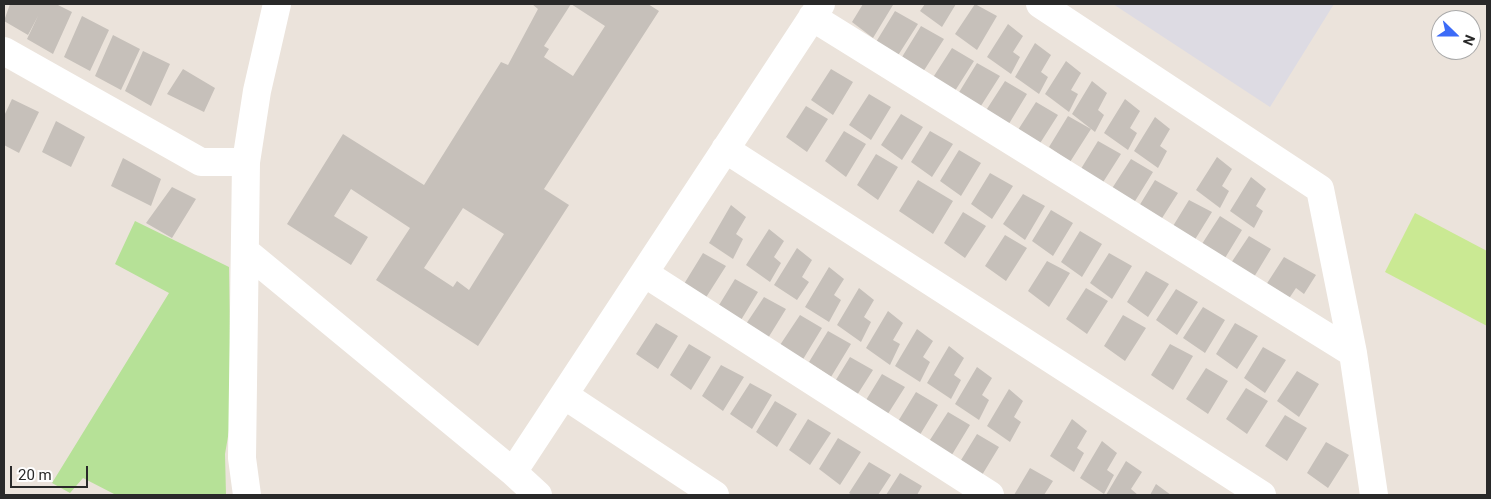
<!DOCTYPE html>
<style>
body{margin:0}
#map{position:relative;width:1491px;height:499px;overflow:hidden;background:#ebe3db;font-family:Roboto,sans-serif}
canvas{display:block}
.frame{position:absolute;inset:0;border:5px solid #292929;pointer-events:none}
.north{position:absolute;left:1431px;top:10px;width:50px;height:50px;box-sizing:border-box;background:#fff;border:1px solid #a9a9a9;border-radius:50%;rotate:112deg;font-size:14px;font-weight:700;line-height:20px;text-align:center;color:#292929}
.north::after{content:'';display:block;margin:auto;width:18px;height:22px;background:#3c6bf7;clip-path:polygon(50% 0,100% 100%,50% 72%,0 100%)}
.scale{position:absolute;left:10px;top:466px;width:78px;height:22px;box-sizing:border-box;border:2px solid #292929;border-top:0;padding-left:6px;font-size:15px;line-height:18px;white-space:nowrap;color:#292929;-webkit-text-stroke:4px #fff;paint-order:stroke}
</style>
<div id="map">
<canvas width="1491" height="499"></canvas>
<div class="frame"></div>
<div class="north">N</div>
<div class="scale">20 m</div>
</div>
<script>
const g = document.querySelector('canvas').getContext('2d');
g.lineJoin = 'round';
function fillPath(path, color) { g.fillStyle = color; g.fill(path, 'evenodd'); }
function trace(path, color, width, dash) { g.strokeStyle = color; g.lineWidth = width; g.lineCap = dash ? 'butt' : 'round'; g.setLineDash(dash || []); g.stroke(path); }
fillPath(new Path2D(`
 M1113,4H1334L1270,107Z`), '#dddbe3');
fillPath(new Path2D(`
 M135,221L229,267L231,419L225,454L226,495H116L83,478L70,493L52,483L169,293L115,264Z`), '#b6e197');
fillPath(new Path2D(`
 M1415,213L1487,251V326L1385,272Z`), '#cae993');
fillPath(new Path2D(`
 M10,4H56L72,12L53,54L27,39L38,16L28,35L4,21Z
 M532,4H648L659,11L544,189L569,205L478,346L376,280L410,228L351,189L334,216L368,237L351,265L287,224L343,134L424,185L501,62L508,65L538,9ZM571,4L605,26L573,76L544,57L549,49L544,46ZM463,208L504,234L469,290L457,281L453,287L424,268Z
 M863,4L893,5L873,38L852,22Z
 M925,4H956L942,27L920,11Z
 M975,4L997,16L977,50L955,34Z
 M895,11L918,24L897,57L876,42Z
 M82,16L109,30L90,71L64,57Z
 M1008,24L1023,36L1013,52L1020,57L1011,74L987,57Z
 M921,26L944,39L923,72L902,57Z
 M113,35L140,49L121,90L95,76Z
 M1035,43L1051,55L1041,72L1048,77L1039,94L1015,77Z
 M952,48L974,61L953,94L932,79Z
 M143,51L170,64L151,106L125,91Z
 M1066,61L1081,73L1071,90L1078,94L1069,112L1045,94Z
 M977,63L1000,76L979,109L958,94Z
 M183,69L215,88L204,112L167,94Z
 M831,69L853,82L833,115L811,100Z
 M1005,81L1027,94L1007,127L985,112Z
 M1092,81L1107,93L1098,110L1104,115L1095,132L1072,114Z
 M869,94L891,107L871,140L849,125Z
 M12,99L39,112L19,153L4,145V116Z
 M1125,99L1140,111L1130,128L1137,133L1128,150L1104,133Z
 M1036,102L1058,115L1037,148L1016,133Z
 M806,106L828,119L807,152L786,137Z
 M901,114L923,127L902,160L881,145Z
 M1068,116L1091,129L1070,162L1049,147Z
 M1155,117L1170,129L1160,146L1167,151L1158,168L1134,151Z
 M56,121L85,137L71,167L42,152Z
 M844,131L866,144L846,177L825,161Z
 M930,131L953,144L932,177L911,162Z
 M1098,141L1121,154L1100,187L1079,172Z
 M959,150L981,163L961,196L940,181Z
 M876,154L898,167L878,200L857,185Z
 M1217,157L1232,169L1222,186L1229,191L1220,208L1196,190Z
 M123,158L161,179L151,206L111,186Z
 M1131,159L1153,172L1132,206L1111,190Z
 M990,173L1013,186L992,219L971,204Z
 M1251,177L1266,189L1256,206L1263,211L1254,228L1230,211Z
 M918,180L953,201L933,234L899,211Z
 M1155,180L1178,193L1157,226L1136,211Z
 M172,187L196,199L172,238L146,223Z
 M1023,194L1045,206L1025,240L1003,224Z
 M1189,200L1212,212L1191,246L1170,231Z
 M731,205L746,217L736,234L743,239L733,259L709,243Z
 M1051,210L1073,223L1053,256L1032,241Z
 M963,212L986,226L965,258L944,243Z
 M1220,216L1242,230L1222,263L1200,247Z
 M769,229L784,241L774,257L781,263L770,282L746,265Z
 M1080,231L1102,244L1082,277L1061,262Z
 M1005,235L1027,248L1006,281L985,266Z
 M1249,236L1271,249L1251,282L1229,266Z
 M797,248L812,260L802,277L809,282L797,300L774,285Z
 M703,253L726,266L705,299L684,284Z
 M1109,253L1132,266L1112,299L1090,283Z
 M1284,257L1316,275L1304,294L1296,288L1286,303L1264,288Z
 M1047,261L1070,273L1049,307L1028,291Z
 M829,267L844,279L834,295L841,300L829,322L805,307Z
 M1146,271L1169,284L1148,317L1127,302Z
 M735,279L758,292L738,325L716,310Z
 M859,288L874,300L864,317L871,322L861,342L837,325Z
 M1086,288L1108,301L1087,334L1066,319Z
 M1176,289L1198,302L1177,335L1156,320Z
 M764,297L786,309L765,343L744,327Z
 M1203,307L1225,320L1205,353L1183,338Z
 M888,311L903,323L893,340L900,344L890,365L866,348Z
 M800,315L822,328L802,361L780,345Z
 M1123,315L1146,328L1125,361L1104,346Z
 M656,323L678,336L658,369L636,354Z
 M1235,323L1258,336L1237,369L1216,354Z
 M917,329L933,341L923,357L930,362L920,382L895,366Z
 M828,331L851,344L831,377L809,362Z
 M689,344L711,357L691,390L670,375Z
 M1170,344L1193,356L1173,390L1151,375Z
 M949,346L964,358L954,375L961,380L951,399L927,383Z
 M1263,347L1286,360L1265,393L1244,378Z
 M850,357L873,370L852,403L831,388Z
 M721,365L744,377L723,411L702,396Z
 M977,367L992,378L982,395L989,400L979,420L955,404Z
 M1206,368L1228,381L1208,414L1186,399Z
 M1297,371L1319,384L1299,417L1277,401Z
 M882,374L905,387L884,420L863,405Z
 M750,383L772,395L752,429L730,414Z
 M1246,388L1268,401L1247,434L1226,419Z
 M1009,389L1023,401L1014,417L1021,422L1010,442L987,426Z
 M916,392L938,405L918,438L897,423Z
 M775,401L797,414L777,447L756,432Z
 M948,412L970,425L950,458L928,443Z
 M1285,415L1307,428L1287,461L1265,446Z
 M808,419L831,433L810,465L789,450Z
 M1072,419L1087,431L1077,448L1084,453L1074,472L1050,456Z
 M977,434L999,447L979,480L958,465Z
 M838,438L861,452L840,485L819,469Z
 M1102,441L1117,453L1107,470L1114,475L1104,494L1080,478Z
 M1326,442L1349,455L1328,488L1307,473Z
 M1126,461L1142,472L1131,489L1138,495H1106Z
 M869,462L891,475L878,495H852L849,493Z
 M1030,468L1053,481L1044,495H1014Z
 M900,473L922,486L917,495H886Z
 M1156,484L1171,495H1150Z`), '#c6c0ba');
trace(new Path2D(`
 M1040,4L1320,189L1353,353L1374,495
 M812,17L1353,353
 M4,51L201,162H246
 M725,149L1262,495
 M245,251L513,472L538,495
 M644,273L990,495
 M564,395L715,495
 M513,472L821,4
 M247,495L242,458L246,162L257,91L277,4`), '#fff', 28);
</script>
